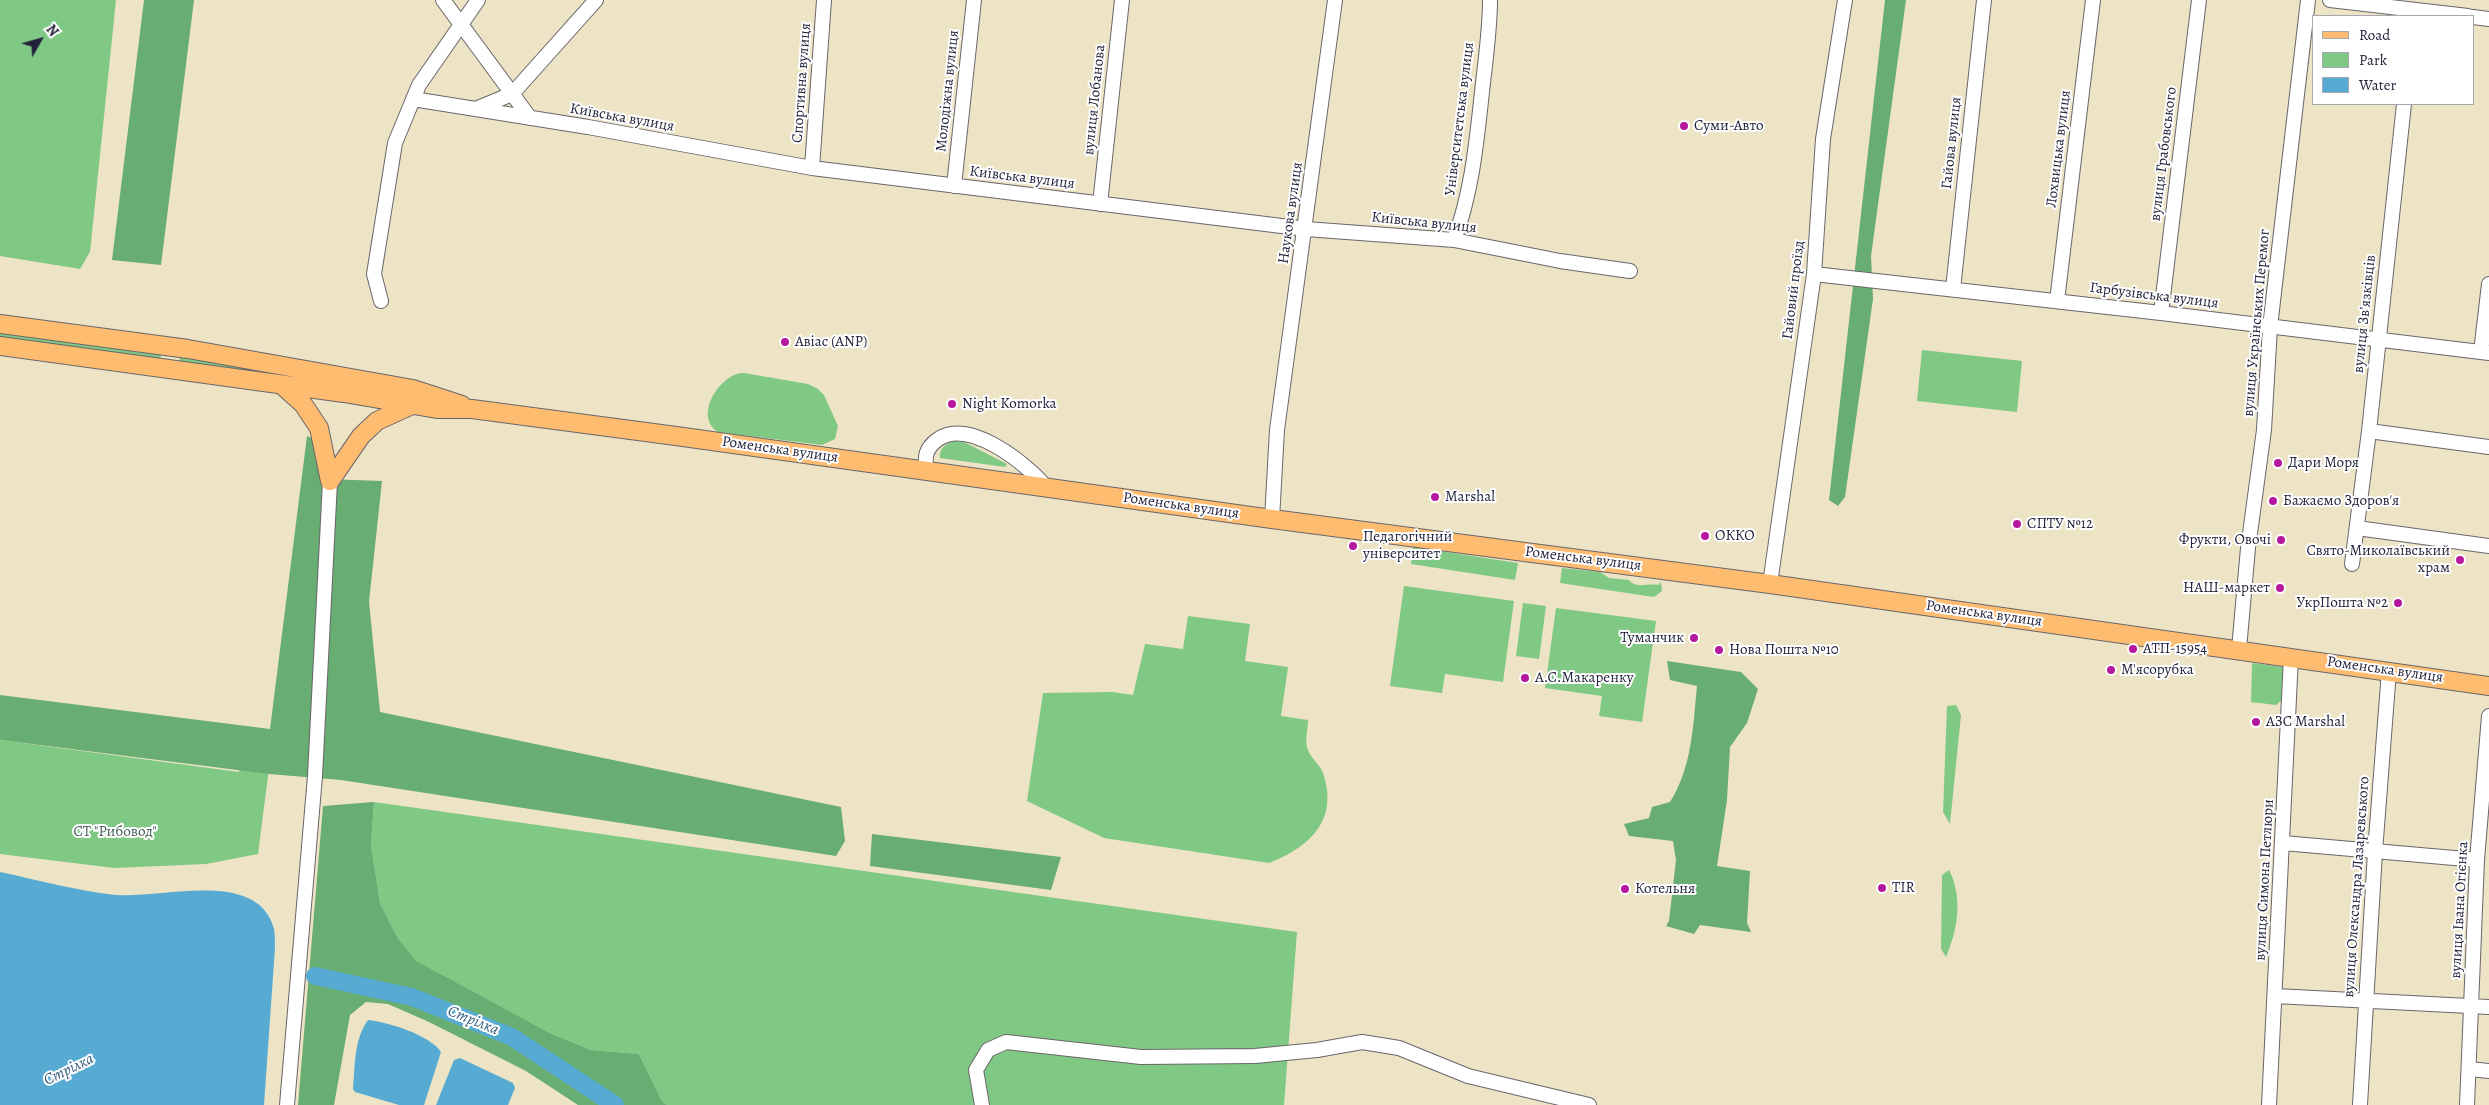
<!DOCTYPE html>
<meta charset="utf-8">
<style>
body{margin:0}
#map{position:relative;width:2489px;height:1105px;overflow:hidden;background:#ede3c5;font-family:Alegreya,serif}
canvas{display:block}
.legend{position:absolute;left:2312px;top:15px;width:162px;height:90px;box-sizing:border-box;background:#fff;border:1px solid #a7a7b1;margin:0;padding:6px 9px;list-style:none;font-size:15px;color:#22223b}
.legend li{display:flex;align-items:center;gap:10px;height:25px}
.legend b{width:25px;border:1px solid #a7a7b1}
.north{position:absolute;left:15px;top:15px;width:50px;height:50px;-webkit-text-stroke:4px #fff;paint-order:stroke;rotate:52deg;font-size:14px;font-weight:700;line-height:20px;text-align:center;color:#22223b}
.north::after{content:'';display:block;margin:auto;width:18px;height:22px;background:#22223b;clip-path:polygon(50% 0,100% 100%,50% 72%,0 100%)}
</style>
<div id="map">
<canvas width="2489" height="1105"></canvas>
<ul class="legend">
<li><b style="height:6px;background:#fdbc70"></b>Road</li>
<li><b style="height:14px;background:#80c985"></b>Park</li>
<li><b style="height:14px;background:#57abd3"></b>Water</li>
</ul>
<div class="north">N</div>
</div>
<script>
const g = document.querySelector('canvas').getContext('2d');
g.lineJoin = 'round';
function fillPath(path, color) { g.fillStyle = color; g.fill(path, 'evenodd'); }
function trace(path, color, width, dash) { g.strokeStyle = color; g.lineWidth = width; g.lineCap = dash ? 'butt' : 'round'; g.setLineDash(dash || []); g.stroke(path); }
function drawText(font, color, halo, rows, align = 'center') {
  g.font = font + ' Alegreya,serif'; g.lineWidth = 4; g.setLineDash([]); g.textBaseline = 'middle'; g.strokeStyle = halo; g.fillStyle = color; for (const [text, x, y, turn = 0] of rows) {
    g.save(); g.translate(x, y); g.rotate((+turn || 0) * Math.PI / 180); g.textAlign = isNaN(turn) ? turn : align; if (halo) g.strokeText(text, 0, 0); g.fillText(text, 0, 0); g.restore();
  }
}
fillPath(new Path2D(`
 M0,0H116L90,252L80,269L0,256Z
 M0,333L161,355L160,362L0,340Z
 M1922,350L2022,361L2017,412L1917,401Z
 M180,357L277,370L276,377L179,364Z
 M744,373L808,384L818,389L824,395L838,426L835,439L822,445L718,432C692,415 722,372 744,373Z
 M955,441L964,442L1007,464L1005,467L940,458C939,448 946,443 955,441Z
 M1413,547L1518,563L1515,580L1411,564Z
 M1562,568L1600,572L1609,578L1629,580C1636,589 1648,583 1658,585L1661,582L1662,591L1654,597L1560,583Z
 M1404,586L1514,601L1503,682L1445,674L1442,693L1390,686Z
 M1523,603L1546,606L1539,659L1516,656Z
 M1556,608L1656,621L1642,722L1599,716L1602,696L1545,688Z
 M1188,616L1250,624L1245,661L1288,667L1281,716L1308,720C1308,728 1305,740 1307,747C1309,757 1320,764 1323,773C1339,820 1310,847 1269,863L1104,838L1027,801L1043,693L1112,692L1133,695L1145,644L1183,649Z
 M2252,663L2283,667L2282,700L2276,705L2251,702Z
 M1956,705L1961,715L1950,824L1943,812L1947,706Z
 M0,740L239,772L245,742L272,745L258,854L206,864L114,868L0,854Z
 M374,802L1297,932L1284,1105H667L662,1101L639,1054L591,1050L548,1032L416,962L397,937L380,903L371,845Z
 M1949,870C1963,897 1958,929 1946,957L1941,949L1942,875Z`), '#80c985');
fillPath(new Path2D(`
 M144,0H194L161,265L112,260Z
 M1885,0H1906L1871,256L1873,299L1845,497L1838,506L1829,500Z
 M307,436L319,442L325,479L382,481L369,602L380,712L841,807L845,841L836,856L341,780L269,774L0,740V695L270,729Z
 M1667,661L1741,672L1758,689L1747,723L1730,747L1727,800L1717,866L1750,871L1747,923L1751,932L1700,925L1694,934L1666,926L1669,921L1676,860L1673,841L1629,836L1624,824L1649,818L1652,807L1670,802C1692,767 1693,727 1697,686L1670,680Z
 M374,802L371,845L380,903L397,937L416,961L548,1032L591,1050L639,1054L662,1101L667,1105H578L526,1071L429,1022L388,1004L366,1002L350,1015L334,1105H298L323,806Z
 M872,834L1061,857L1051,890L870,866Z`), '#68ad72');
fillPath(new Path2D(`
 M0,872C38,880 77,891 116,895C161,899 258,868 274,929C275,935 275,943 275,948L264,1105H0Z
 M368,1020C388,1022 430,1035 441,1052L424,1105H399L355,1092L353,1089C355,1066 354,1039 368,1020Z
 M460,1058L513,1083L515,1088L508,1105H436L454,1060Z`), '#57abd3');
trace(new Path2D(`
 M315,976L412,997L512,1037L615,1105`), '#57abd3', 18);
const minor = new Path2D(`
 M443,0L530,118
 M2330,0L2468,16
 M2473,17L2489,19
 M413,99L588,127L812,168L1306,229L1454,240L1560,261L1630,271
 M478,108L512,94L596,0
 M812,168L824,0
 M954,186L974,0
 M1100,204L1122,0
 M1454,240C1473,190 1477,136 1483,83C1486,56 1490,28 1490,0
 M1814,274L2161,313L2489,353
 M1953,289L1984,0
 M381,301L374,274L395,143L419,85L478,0
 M2057,301L2093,0
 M2161,313L2199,0
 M2481,352L2489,284
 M2369,431L2489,447
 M926,470C925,457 925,449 937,440C968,417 1026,463 1046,487
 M1272,519L1277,430L1335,0
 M2357,528L2489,546
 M2352,564L2369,431L2404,104
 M1770,584L1814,274L1823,139L1845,0
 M2239,649L2248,548L2264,430L2270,327L2308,0
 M2283,843L2477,860
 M2275,996L2489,1007
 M2470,1069L2489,1071
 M287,1105L315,776L330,481
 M982,1105L976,1070L988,1050L1006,1042L1141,1057L1255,1056L1317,1050L1362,1042L1399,1048L1468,1076L1589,1105
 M2269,1105L2291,657
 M2360,1105L2375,852L2389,671
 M2467,1105L2477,860L2489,716`);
const major = new Path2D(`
 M0,324L188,349L413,389L462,405
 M0,346L344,393L437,409H472L676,436L1272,519L1770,584L2489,686
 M282,385L303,404L319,428L330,481
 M330,481L361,436L377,421L412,405`);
trace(minor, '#69666b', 16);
trace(major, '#69666b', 20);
trace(minor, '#fff', 14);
trace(major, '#fdbc70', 18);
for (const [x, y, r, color] of [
 [1684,126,5,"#b5179e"],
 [785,342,5,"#b5179e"],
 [952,404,5,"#b5179e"],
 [2278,463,5,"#b5179e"],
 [1435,497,5,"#b5179e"],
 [2273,501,5,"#b5179e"],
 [2017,524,5,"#b5179e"],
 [1705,536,5,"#b5179e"],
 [2281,540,5,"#b5179e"],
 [1353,546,5,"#b5179e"],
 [2460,560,5,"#b5179e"],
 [2280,588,5,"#b5179e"],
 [2398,603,5,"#b5179e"],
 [1694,638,5,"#b5179e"],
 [2133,649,5,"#b5179e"],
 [1719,650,5,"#b5179e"],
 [2111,670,5,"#b5179e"],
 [1525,678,5,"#b5179e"],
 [2256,722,5,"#b5179e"],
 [1882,888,5,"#b5179e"],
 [1625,889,5,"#b5179e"]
]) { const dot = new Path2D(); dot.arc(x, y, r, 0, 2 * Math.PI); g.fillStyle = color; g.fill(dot); trace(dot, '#fff', 2); }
drawText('15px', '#22223b', '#fff', [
 ["Спортивна вулиця",802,83,-86],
 ["Молодіжна вулиця",948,91,-84],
 ["вулиця Лобанова",1095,100,-84],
 ["Київська вулиця",622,118,10],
 ["Університетська вулиця",1460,119,-83],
 ["Гайова вулиця",1952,143,-84],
 ["Лохвицька вулиця",2059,149,-83],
 ["вулиця Грабовського",2164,154,-83],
 ["Київська вулиця",1022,178,7],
 ["Наукова вулиця",1291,213,-82],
 ["Київська вулиця",1424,223,6],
 ["Гайовий проїзд",1794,290,-83],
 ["Гарбузівська вулиця",2154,296,7],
 ["вулиця Звʼязківців",2365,314,-84],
 ["вулиця Українських Перемог",2257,323,-85],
 ["Роменська вулиця",780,450,8],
 ["Роменська вулиця",1181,506,8],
 ["Роменська вулиця",1583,559,7],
 ["Роменська вулиця",1984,614,8],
 ["Роменська вулиця",2385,670,8],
 ["вулиця Симона Петлюри",2265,880,-87],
 ["вулиця Олександра Лазаревського",2357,887,-86],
 ["вулиця Івана Огієнка",2460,910,-87]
]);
drawText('15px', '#22223b', '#fff', [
 ["Суми-Авто",1694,126],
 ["Авіас (ANP)",795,342],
 ["Night Komorka",962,404],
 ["Дари Моря",2288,463],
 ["Marshal",1445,497],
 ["Бажаємо Здоров'я",2283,501],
 ["СПТУ №12",2027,524],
 ["ОККО",1715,536],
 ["Педагогічний",1363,537],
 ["університет",1363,554],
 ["Фрукти, Овочі",2271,540,"right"],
 ["Свято-Миколаївський",2450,551,"right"],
 ["храм",2450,568,"right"],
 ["НАШ-маркет",2270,588,"right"],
 ["УкрПошта №2",2388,603,"right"],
 ["Туманчик",1684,638,"right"],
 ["АТП-15954",2143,649],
 ["Нова Пошта №10",1729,650],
 ["М'ясорубка",2121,670],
 ["А.С.Макаренку",1535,678],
 ["АЗС Marshal",2266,722],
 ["TIR",1892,888],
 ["Котельня",1635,889]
], 'left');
drawText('15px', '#435c55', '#fff', [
 ["СТ \"Рибовод\"",115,832]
]);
drawText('italic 16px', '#3a607f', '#fff', [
 ["Стрілка",473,1021,22],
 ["Стрілка",69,1070,-26]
]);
</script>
